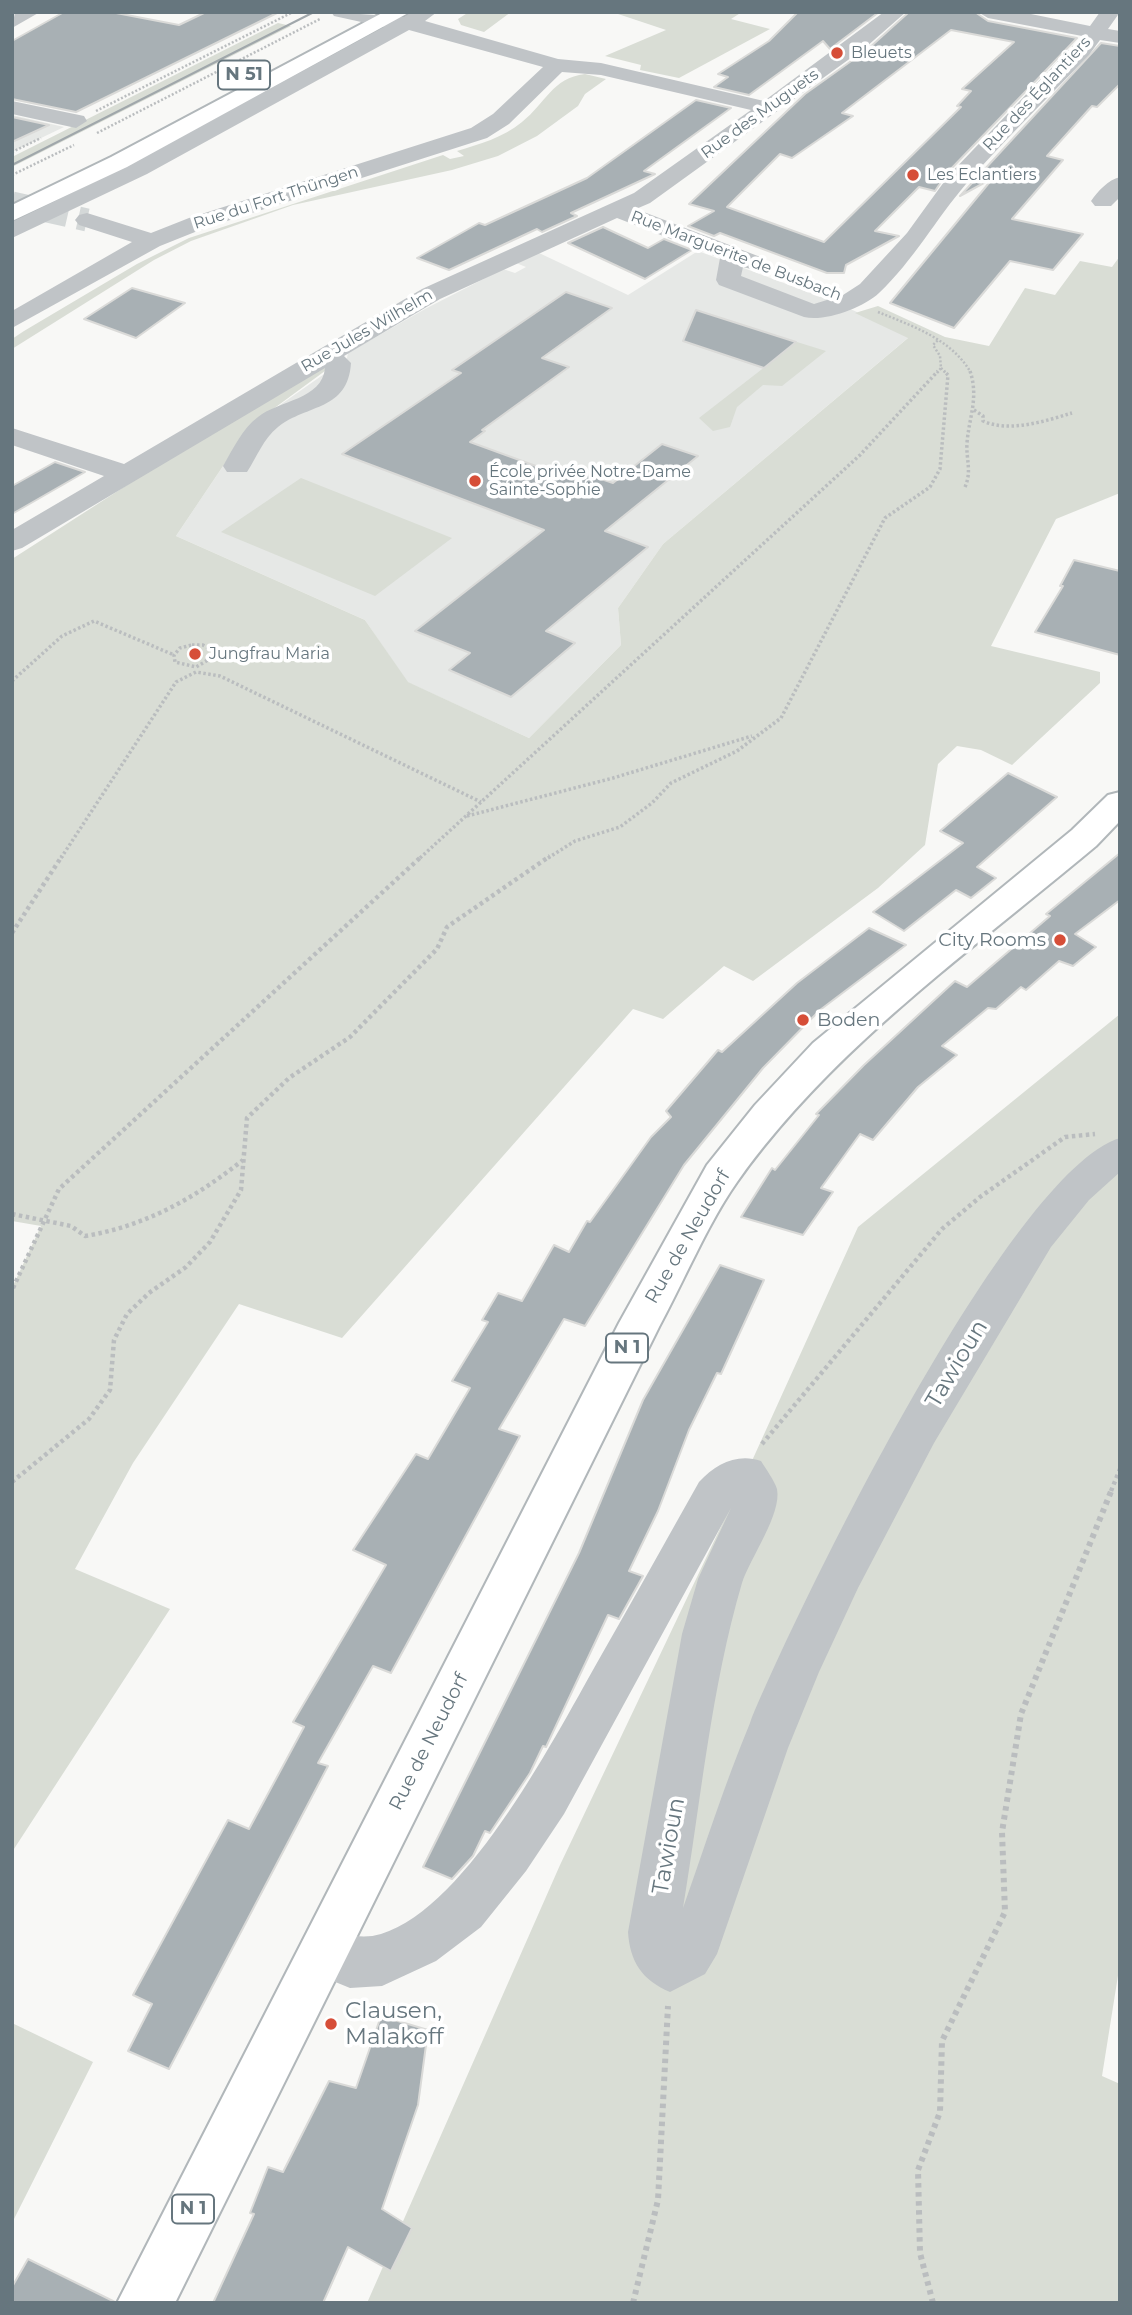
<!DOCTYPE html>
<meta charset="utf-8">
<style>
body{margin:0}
#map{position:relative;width:1132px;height:2315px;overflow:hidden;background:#f8f8f6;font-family:Montserrat,sans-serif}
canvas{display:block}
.frame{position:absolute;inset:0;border:14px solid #66767e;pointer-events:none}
</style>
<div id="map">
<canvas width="1132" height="2315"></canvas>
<div class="frame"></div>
</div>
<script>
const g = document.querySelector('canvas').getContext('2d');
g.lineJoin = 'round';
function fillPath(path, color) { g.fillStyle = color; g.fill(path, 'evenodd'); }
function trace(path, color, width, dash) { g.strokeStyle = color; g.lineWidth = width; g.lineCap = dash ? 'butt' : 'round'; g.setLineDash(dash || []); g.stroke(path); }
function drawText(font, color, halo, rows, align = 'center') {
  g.font = font + ' Montserrat,sans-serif'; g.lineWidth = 7; g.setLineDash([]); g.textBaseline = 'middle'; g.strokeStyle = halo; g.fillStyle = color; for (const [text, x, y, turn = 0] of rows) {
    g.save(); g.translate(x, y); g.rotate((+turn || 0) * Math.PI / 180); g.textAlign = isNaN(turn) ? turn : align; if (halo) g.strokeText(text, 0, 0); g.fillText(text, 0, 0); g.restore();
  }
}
fillPath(new Path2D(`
 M12,115L64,127L12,152Z
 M698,251L840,304L909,337L663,544L618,608L621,645L529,738L407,682L365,620L176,536L250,426L347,358L348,353L425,309L503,269L515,273L526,267L516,263L537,252L628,295Z`), '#e6e8e6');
fillPath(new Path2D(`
 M469,12H511L484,32L461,25L458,19Z
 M612,12H742L731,19L770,29L679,78L640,70L641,65L605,56L666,30Z
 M278,23L291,26L12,167V157Z
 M585,74L606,79L585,94L578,106L537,136L498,156L452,170L293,205L191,241L154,260L12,349V339L24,331L137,264L189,238L443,155L450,159L464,156L457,151C479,144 503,138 522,122C546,103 552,78 585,74Z
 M1120,256V493L1056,519L991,646L1100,672V683L1012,765L981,750L957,746L938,764L925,845L878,888L753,981L724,966L663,1019L633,1009L342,1338L239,1304L133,1463L75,1569L170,1609L12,1852V1288L41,1226L12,1221V559L138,478L325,367L329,368L250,426L176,536L365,620L408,682L529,738L621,645L618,608L663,544L908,338L855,313L878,306L945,337L989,346L1025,288L1055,295L1080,261L1112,267Z
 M797,342L826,351L782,386L763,385L737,407L730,427L713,431L699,418Z
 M301,478L452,538L375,596L221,532Z
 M1120,1014V1963L1102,2076L1120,2084V2303H367L560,1865L746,1474L858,1227Z
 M12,2023L93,2062L12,2223Z`), '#d9ddd5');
const building = new Path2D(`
 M64,12H111L179,25L206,12H279L76,112L12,99V41Z
 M798,12H879L830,49L823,41L749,95L714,87L728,77L718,74L769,41Z
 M909,12H975L988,21L1077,38L947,173L935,191L919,187L875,231L899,236L846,265L844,273H827L720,233L714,236L688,226L714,211L689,204L805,94L868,49ZM951,30L1014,42L962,89L971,91L957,106L961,107L824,242L727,207L780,154L792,158L853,116L842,113Z
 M1101,43L1120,46V84L1097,107L1092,106L1047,156L1063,160L1012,219L1083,234L1053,270L1010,261L954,328L890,303L993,178L960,196Z
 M696,100L731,108L644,171L655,174L571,213L577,216L542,232L537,229L449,270L417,258L479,223L485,225L587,178Z
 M12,117L49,125L12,142Z
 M603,227L648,248L664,239L692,250L645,279L568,243Z
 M132,288L185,303L136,338L84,319Z
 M566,292L612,308L542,358L569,367L482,430L485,431L470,442L566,477L575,470L613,483L662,444L698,456L605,531L648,547L546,631L575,643L511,697L449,670L470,653L415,631L544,530L342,454L461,373L452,370Z
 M696,310L796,342L764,368L683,341Z
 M55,462L85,472L12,514V486Z
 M1074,560L1120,571V655L1035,632L1063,586H1060Z
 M1008,773L1057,797L977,867L996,878L971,898L956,890L904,931L873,912L963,843L940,831Z
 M1120,853V900L1075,934L1096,947L1073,966L1059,961L1026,990L1021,987L996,1009L988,1008L942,1046L957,1055L918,1087L873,1140L860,1134L821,1188L833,1192L803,1235L741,1217L772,1168L775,1170L819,1115L816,1114L864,1065L955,981L967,987L1050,916L1046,914Z
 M869,928L906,945L820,1010L763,1068L684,1165L585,1326L564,1319L499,1429L520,1436L391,1673L373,1666L318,1763L328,1766L169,2069L128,2051L152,2004L133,1995L228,1820L249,1829L304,1727L293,1722L386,1565L353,1550L416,1454L428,1459L470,1388L452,1381L488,1322L482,1320L498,1293L522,1301L554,1245L569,1252L587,1221L590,1222L651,1137L671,1117L666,1111L718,1050L722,1052L797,983Z
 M720,1265L764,1280L721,1374L717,1373L689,1430L658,1511L629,1571L643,1576L619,1619L608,1615L546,1747L543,1746L530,1773L490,1833L485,1831L473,1856L452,1879L423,1867L579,1553L643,1400Z
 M381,2016L428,2030L418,2105L382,2209L412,2228L391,2271L348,2247L323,2303H213L254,2214L250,2213L268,2167L283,2172L329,2081L356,2088Z
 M28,2259L115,2302V2303H12V2287Z`);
fillPath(building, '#a8b0b4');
trace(building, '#dadad8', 2);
trace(new Path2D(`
 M12,203L87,220`), '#d4d8d8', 23, [23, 11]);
const major = new Path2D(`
 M384,12H410L127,167L12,221V205L111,157Z
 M1120,792V821L1096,846C971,951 832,1048 737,1182C708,1223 683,1283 659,1327L175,2303H117L619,1323L707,1165L755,1105L813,1043L1072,830L1108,795Z`);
trace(major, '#b1b7ba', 4);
trace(new Path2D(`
 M96,111L293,12
 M97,133L320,19
 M12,152L41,138
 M12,175L74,145
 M878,312C912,326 952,339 971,373
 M941,368L946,373
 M937,373L941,368L940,356L933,345L938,340`), '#babdbf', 2.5, [2, 2]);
trace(new Path2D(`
 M974,410L983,416V421C1010,433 1045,421 1072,413
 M965,487C972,471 966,460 967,443C969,417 979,398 970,371
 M192,645H203L212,650L213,657L196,667L175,662L174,655L180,648Z
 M12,681L62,636L94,621L174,655
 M467,816L613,778L752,736
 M61,858L176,682L196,672L220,676L481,802
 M420,858L860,455L938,371
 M548,858L575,841L620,827L652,803L671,783L737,751L781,718L885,518L930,487L940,469L948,375L944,371`), '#babdbf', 3.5, [2.5, 2.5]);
trace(new Path2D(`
 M12,933L62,856
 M12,1214L71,1226L85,1236C146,1226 195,1198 243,1160
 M13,1288L59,1189L422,856
 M762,1444L942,1229L980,1197L1065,1137L1095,1134
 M12,1482L89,1419L110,1390L114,1340L127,1314L149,1293L186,1267L210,1242L241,1190L247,1118L289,1078L350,1037L437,949L447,927L550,856
 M1111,1491L1120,1469`), '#babdbf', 4.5, [3.5, 3.5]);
trace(new Path2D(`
 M633,2303L658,2200L668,2006
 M933,2303L920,2253L918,2170L940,2112L942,2041L1005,1912L1002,1832L1021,1714L1112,1489`), '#babdbf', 6, [4.5, 4.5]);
fillPath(new Path2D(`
 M15,12H40L12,28Z
 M331,12L404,17L412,12H437L425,21L558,59L601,63L764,101L884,12H906L866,47L650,203L636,209L763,258L767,263L763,268L755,270L743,267L741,276L814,304L843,295L860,284L907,233L949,175L1082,36L988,18L978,12H1021L1090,26L1100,12H1120L1108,29L1120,31V43L1100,40L1089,55C1048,98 1005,139 966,184C936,219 913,261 879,293C863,308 825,322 804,317L719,285L716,280L720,258L617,218L440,299L344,356L351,363C348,411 307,404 278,427C263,439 257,457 247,472H227L223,466C233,449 242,429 258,417C279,400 322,400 325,368L22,548L12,551V530L104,476L12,445V428L124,464L422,289L634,193L751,110L601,75L562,72L509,124L487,138L205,228L160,246L12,328V311L132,242L79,225L75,220L79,215L87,213L151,233L189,218L471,128L493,114L543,67L409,30L147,174L12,238V222L131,164L384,27L334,16Z
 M12,101L84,116L87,121L76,128L12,114Z
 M1120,177V197L1111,206H1095L1091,201C1098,191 1108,180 1120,177Z
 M1120,1138V1172L1089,1200L1051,1247L934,1443L858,1588L819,1672L788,1748L717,1954L705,1974L670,1992C642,1980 630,1962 628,1932L682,1634L698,1579L731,1508L564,1814L526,1871L481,1927L436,1961L382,1986L350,1988L306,1970L298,1952L306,1934L324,1927C342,1934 361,1940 381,1934C469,1907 558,1731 602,1654C635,1596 667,1539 699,1482C716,1464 737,1453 761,1461C766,1469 774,1480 777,1489C782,1514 750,1558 742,1583C711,1688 701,1800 683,1908C705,1846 725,1783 750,1723C797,1608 1010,1171 1120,1138Z`), '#c0c4c7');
fillPath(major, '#fff');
trace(new Path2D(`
 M12,165L314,12`), '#a0a7ab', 2);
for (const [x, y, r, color] of [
 [837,53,7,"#d64e38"],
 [913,175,7,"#d64e38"],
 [475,481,7,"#d64e38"],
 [195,654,7,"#d64e38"],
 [1060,940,7,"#d64e38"],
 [803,1020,7,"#d64e38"],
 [331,2024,7,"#d64e38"]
]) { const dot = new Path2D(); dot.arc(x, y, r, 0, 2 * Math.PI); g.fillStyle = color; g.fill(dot); trace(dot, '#fff', 2.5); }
drawText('16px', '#66767e', '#fff', [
 ["Bleuets",851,53],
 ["Les Eclantiers",927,175],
 ["École privée Notre-Dame",489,472],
 ["Sainte-Sophie",489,490],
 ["Jungfrau Maria",209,654]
], 'left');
drawText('16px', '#66767e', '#fff', [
 ["Rue des Églantiers",1037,94,-47],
 ["Rue des Muguets",760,114,-36],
 ["Rue du Fort Thüngen",276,198,-18],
 ["Rue Marguerite de Busbach",736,256,21],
 ["Rue Jules Wilhelm",367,331,-30]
]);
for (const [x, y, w] of [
 [244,75,52],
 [627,1348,42],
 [193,2209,42]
]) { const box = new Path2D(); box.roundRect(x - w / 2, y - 14.5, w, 29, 5); g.fillStyle = '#fff'; g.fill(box); trace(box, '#66767e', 2); }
drawText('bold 18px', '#66767e', null, [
 ["N 51",244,75],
 ["N 1",627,1348],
 ["N 1",193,2209]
]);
drawText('19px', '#66767e', '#fff', [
 ["City Rooms",1046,940],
 ["Boden",817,1020,"left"]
], 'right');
drawText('19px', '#66767e', '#fff', [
 ["Rue de Neudorf",688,1237,-60],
 ["Rue de Neudorf",429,1742,-63]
]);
drawText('23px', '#66767e', '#fff', [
 ["Tawioun",957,1364,-59],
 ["Tawioun",669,1846,-80]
]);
drawText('23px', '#66767e', '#fff', [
 ["Clausen,",345,2011],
 ["Malakoff",345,2037]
], 'left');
</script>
